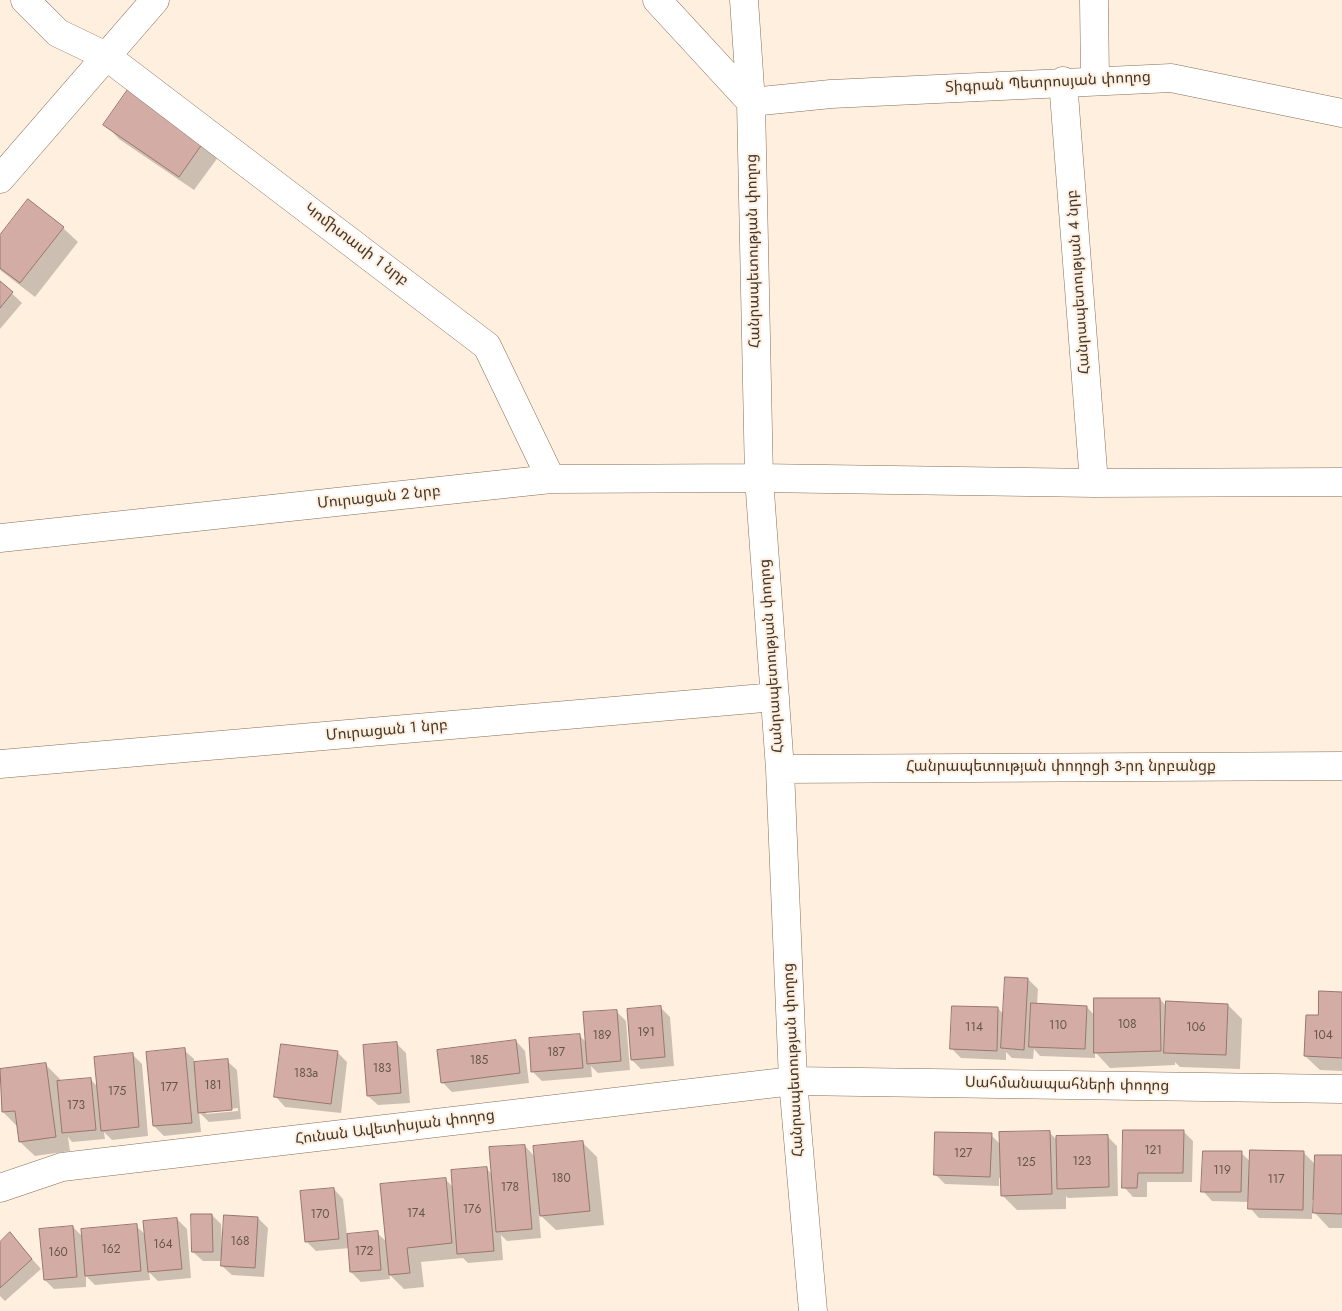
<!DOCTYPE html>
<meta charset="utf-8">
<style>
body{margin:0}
canvas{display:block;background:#ffefdf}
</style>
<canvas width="1342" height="1311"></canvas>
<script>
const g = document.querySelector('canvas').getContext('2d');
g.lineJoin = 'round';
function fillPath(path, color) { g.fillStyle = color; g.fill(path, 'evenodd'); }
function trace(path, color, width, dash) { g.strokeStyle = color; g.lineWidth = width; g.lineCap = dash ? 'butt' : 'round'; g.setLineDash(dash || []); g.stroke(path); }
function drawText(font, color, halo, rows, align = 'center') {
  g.font = font + ' Jost,"Noto Sans Armenian",sans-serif'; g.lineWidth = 4; g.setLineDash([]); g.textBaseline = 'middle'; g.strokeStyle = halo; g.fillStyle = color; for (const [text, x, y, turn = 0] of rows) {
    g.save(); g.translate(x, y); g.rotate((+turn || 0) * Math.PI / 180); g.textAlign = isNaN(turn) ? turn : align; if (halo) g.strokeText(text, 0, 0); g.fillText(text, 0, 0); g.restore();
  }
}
fillPath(new Path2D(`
 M129,90L219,156L194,190L119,139L105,124Z
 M63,228L78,242L35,297L0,270V237Z
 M0,282L22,303L0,329Z
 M1028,979L1038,989L1037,1005L1087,1007L1095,1016L1160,999L1167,1007L1228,1005L1242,1019L1240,1069L1180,1067L1175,1062V1065L1110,1068L1095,1052V1058L1040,1056L1034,1049L1033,1059L1012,1058L1006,1052V1060L961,1058L952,1049L998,1008L1004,1015Z
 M1342,993V1071L1320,1070L1305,1056L1319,1017Z
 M660,1007L670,1017L674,1066L641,1069L632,1060Z
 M616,1011L626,1021L630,1070L598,1073L591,1066L592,1077L542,1081L533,1072L579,1035L586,1042Z
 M516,1041L525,1051L529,1083L452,1092L442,1082Z
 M396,1043L406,1053L410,1103L378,1105L368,1096Z
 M184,1050L194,1059V1063L227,1061L237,1070L241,1119L209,1122L199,1112L201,1132L164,1136L154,1126ZM238,1108V1111L206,1114V1111Z
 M337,1052L347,1062L341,1113L285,1107L276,1097Z
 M132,1054L142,1064L148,1136L112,1140L104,1132L105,1139L72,1142L68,1137L70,1151L35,1156L20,1142L17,1126L3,1112L0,1070L45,1064L60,1079V1082L91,1080L98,1087Z
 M1124,1131H1183L1193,1141L1192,1182H1147V1197H1133L1124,1187Z
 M1050,1133L1057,1140L1107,1136L1117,1146L1118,1196L1068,1198L1066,1196V1209L1017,1210L1002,1195V1178H999V1186L945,1184L935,1174L991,1135L1001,1145Z
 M582,1142L597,1157L604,1225L556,1230L539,1214L541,1238L507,1241L501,1235L503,1260L468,1263L463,1258L421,1262L424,1287L404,1289L389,1274L390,1279L361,1282L351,1272L350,1248L316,1251L306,1241L334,1189L343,1199L347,1235L377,1233L387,1242L445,1179L453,1187L486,1168L492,1174L525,1146L535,1157Z
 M1241,1153L1251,1162L1304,1153L1316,1165L1342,1157V1228H1329L1315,1213V1200H1312V1219L1259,1218L1250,1208V1202L1212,1201L1203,1191Z
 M212,1215L221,1224L222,1242L258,1218L268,1228L264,1277L232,1275L222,1266V1261H203L193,1252Z
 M177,1219L187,1229L191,1278L158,1281L149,1272L150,1280L95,1285L86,1276V1287L54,1289L45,1280L73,1227L83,1237L136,1226L146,1235Z
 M10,1234L41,1269L5,1301L0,1296V1244Z`), '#0003');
const building = new Path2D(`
 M129,88L205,140L179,177L103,125Z
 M28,199L64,227L20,283L0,268V235Z
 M0,281L13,292L0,308Z
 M1005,977L1028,978L1024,1050L1001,1048Z
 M1319,991L1342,992V1058L1304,1056L1306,1015H1318Z
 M1094,998H1160L1161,1051L1094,1053Z
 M1166,1001L1228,1004L1226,1055L1164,1053Z
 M1031,1003L1087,1006L1085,1049L1029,1047Z
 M661,1006L665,1057L631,1060L627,1009Z
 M952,1006L998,1007L997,1051L950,1049Z
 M617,1010L621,1061L587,1064L583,1012Z
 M580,1034L583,1068L531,1072L529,1038Z
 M516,1040L520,1073L441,1083L437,1050Z
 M397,1042L401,1093L367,1096L363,1045Z
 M281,1044L338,1051L331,1104L274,1097Z
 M185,1048L192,1123L153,1126L146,1052Z
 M133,1053L139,1127L101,1131L94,1057Z
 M228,1059L232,1110L198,1113L194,1062Z
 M46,1063L56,1137L19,1142L15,1111L2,1112L0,1069Z
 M91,1078L96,1130L62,1133L57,1081Z
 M1123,1130H1184L1183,1173H1138L1137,1188H1122Z
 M1050,1131L1052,1194L1001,1196L999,1132Z
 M935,1132L992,1133L990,1177L934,1175Z
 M1108,1135L1109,1187L1057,1189L1056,1136Z
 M583,1141L590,1211L540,1216L533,1146Z
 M525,1145L532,1229L496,1232L489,1147Z
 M1250,1150L1304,1151L1303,1210L1248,1209Z
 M1203,1151H1242L1241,1192H1201Z
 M1315,1155H1342V1214L1313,1213Z
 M487,1167L494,1251L457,1254L451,1170Z
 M446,1178L452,1243L407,1248L410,1273L389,1275L380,1184Z
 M334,1188L339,1239L305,1242L300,1191Z
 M191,1214H212L213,1252H192Z
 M224,1215L258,1217L255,1268L221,1266Z
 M177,1218L182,1269L148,1272L143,1221Z
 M137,1224L141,1271L85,1276L81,1229Z
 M73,1226L77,1277L44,1280L39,1229Z
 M378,1231L381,1270L350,1272L347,1234Z
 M10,1232L32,1259L0,1288V1242Z`);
fillPath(building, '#d3ada5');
trace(building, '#99766f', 1);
const minor = new Path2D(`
 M25,0L58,33L106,56L487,346L551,479
 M657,0L751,102
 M744,0L751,102L759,478L780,769L793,1081L813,1311
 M1094,0L1095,80
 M1063,81L1094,483
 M751,102L831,94L1171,78L1342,113
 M0,179L155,0
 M0,538L551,479L759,478L1094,483L1342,482
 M0,764L775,697
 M780,769L1342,766
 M0,1188L62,1167L793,1081L1342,1089`);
trace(minor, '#866e57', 29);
trace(minor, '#fff', 28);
drawText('12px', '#66544b', null, [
 ["108",1127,1025],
 ["110",1058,1026],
 ["114",974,1028],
 ["106",1196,1028],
 ["191",646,1033],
 ["189",602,1036],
 ["104",1323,1036],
 ["187",556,1053],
 ["185",479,1061],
 ["183",382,1069],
 ["183а",306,1074],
 ["181",213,1086],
 ["177",169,1088],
 ["175",117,1092],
 ["173",76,1106],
 ["121",1153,1151],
 ["127",963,1154],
 ["123",1082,1162],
 ["125",1026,1163],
 ["119",1222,1171],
 ["180",561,1179],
 ["117",1276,1180],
 ["178",510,1188],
 ["176",472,1210],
 ["174",416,1214],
 ["170",320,1215],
 ["168",240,1242],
 ["164",163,1245],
 ["162",111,1250],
 ["172",364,1252],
 ["160",58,1253]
]);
drawText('15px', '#42372d', '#ffefdf', [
 ["Տիգրան Պետրոսյան փողոց",1048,83,-3],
 ["Կոմիտասի 1 նրբ",356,245,37],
 ["Հանրապետության փողոց",754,251,-91],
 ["Հանրապետության 4 նրբ",1079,282,-94],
 ["Մուրացան 2 նրբ",379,498,-6],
 ["Հանրապետության փողոց",772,656,-94],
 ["Մուրացան 1 նրբ",387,731,-5],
 ["Հանրապետության փողոցի 3-րդ նրբանցք",1061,767],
 ["Հանրապետության փողոց",794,1060,-93],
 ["Սահմանապահների փողոց",1067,1085,1],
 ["Հունան Ավետիսյան փողոց",395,1128,-7]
]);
</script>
